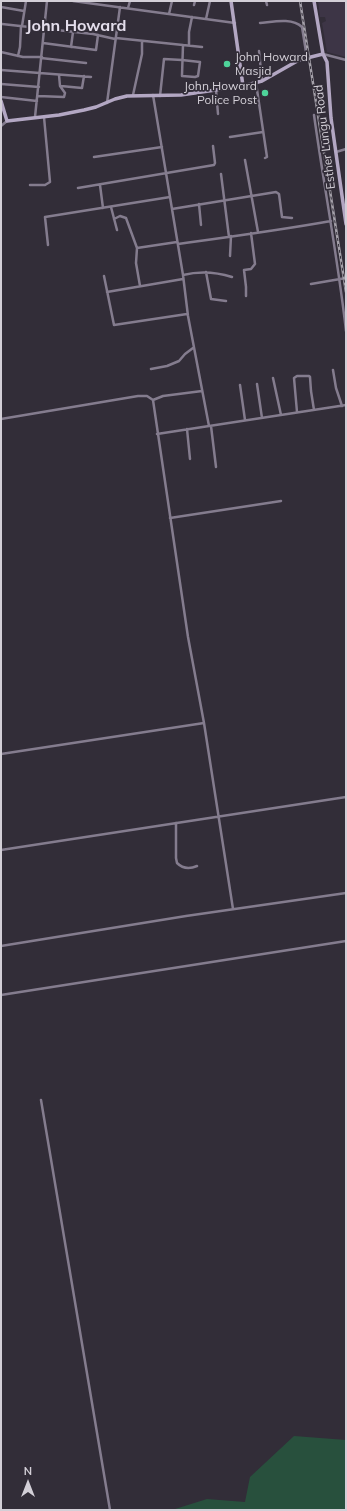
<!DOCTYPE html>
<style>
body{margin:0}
#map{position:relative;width:347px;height:1511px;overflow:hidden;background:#322d38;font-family:Mulish,sans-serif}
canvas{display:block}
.frame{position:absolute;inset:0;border:2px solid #d3cfd7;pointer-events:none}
.north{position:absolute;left:8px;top:1463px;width:40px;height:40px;-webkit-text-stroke:3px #322d38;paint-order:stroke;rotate:0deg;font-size:11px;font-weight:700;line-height:16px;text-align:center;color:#d3cfd7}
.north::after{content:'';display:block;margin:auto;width:14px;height:18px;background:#d3cfd7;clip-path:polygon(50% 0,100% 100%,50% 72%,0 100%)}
</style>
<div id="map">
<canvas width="347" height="1511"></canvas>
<div class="frame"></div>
<div class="north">N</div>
</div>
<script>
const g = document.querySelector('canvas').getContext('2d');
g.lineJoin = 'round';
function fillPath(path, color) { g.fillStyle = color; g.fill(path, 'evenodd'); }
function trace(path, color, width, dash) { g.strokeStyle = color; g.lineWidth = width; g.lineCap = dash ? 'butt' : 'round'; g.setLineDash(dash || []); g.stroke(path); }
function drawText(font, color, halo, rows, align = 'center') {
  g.font = font + ' Mulish,sans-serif'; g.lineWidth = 3.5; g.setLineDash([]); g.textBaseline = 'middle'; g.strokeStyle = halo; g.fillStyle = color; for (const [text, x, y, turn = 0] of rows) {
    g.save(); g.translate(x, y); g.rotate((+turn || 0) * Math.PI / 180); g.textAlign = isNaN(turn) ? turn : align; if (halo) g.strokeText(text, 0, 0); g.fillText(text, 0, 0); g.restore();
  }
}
fillPath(new Path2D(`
 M318,1H346V57L327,52L322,23L326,21L325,17H320Z`), '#3d3546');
fillPath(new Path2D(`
 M294,1436L346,1440V1510H172L207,1499L245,1502L250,1477Z`), '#28503d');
trace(new Path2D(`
 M73,1L235,23
 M266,1L267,5
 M194,5L195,1
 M1,7L24,11
 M128,8L130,1
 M169,14L172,1
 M206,19L210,1
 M260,23C272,22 292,17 302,27L307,58
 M2,24L93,34L115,39
 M22,26L26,1
 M116,38L202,47
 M43,43L96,50L98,35
 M189,45V32L192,17
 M71,47L73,32
 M259,51L262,81
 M1,52L23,57H42
 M323,54L346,60
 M18,56L20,47L21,26
 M41,58L86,63
 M182,60L200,62L198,76L195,77L182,76V75L183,45
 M1,70L91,77
 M256,83L267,157L265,158
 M1,84L39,87
 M61,86L82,88L84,76
 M216,90L218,114
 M133,95L142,54V41
 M153,95L183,275L188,316L209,426
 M38,96L64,97L65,93L60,86L59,75
 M160,96L164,59L182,60
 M1,97L37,101
 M107,103L120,7
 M314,115C324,187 338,259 346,331
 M35,117L47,1
 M1,126L7,121
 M230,137L263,132
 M336,152L346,149
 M94,157L162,147
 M245,160L258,232
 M221,174L229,237
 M30,185H45L50,182L44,117
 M100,185L103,208
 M78,188L214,165L215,163L213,146
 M199,204L201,225
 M111,207L117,230
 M172,209L276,192L279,194L282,217L292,218
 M114,219L120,216L126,218L137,248L136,263L140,286
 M178,244C229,237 281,230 331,221
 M48,245L45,217L170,197
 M137,248L177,242
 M230,256L231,236
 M206,272L211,299L226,301
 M183,275C199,271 216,272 232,277
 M104,276L114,325L187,314
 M311,284L346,278
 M107,292L183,279
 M246,296V287L244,270L251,269L255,264L251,233
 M151,369L167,366L179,361L185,354L193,348
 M333,370L336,388L342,406
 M273,378L281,415
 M257,384L262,418
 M240,385L245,420
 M153,400L163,396L202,391
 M297,412L294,378L297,376H309L310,377L311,391L314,410
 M1,419L138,396H147L153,400L188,637L204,723L233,909
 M211,426L216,467
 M187,429L190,459
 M157,434L346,405
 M170,518L281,501
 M1,754L204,723
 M176,823V858L177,863C183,869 190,869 197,866
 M1,850L346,797
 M1,946L186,916L346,893
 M1,995L346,941
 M41,1100L110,1510`), '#847c8e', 2.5);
trace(new Path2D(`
 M231,1L243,86
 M314,1L323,54L327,62L331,118L346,224
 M1,101L7,121L59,115L84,110L96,107L115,99L127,96L181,95L243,86L262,81L299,60L323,54`), '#b3a7c3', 3.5);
const rail = new Path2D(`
 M300,1L346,292`);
trace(rail, '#a5a1aa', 2.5);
trace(rail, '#322d38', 1, [3]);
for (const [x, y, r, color] of [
 [227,64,4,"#4ed39a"],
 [265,93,4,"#4ed39a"]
]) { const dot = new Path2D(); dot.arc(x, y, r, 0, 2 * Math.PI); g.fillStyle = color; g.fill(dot); trace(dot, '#322d38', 1.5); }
drawText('12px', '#d3cfd7', '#322d38', [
 ["John Howard",235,57],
 ["Masjid",235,71],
 ["John Howard",257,86,"right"],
 ["Police Post",257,100,"right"]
], 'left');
drawText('12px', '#d3cfd7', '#322d38', [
 ["Esther Lungu Road",325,137,-97]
]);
drawText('bold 16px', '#e4deec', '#322d38', [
 ["John Howard",76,26]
]);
</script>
